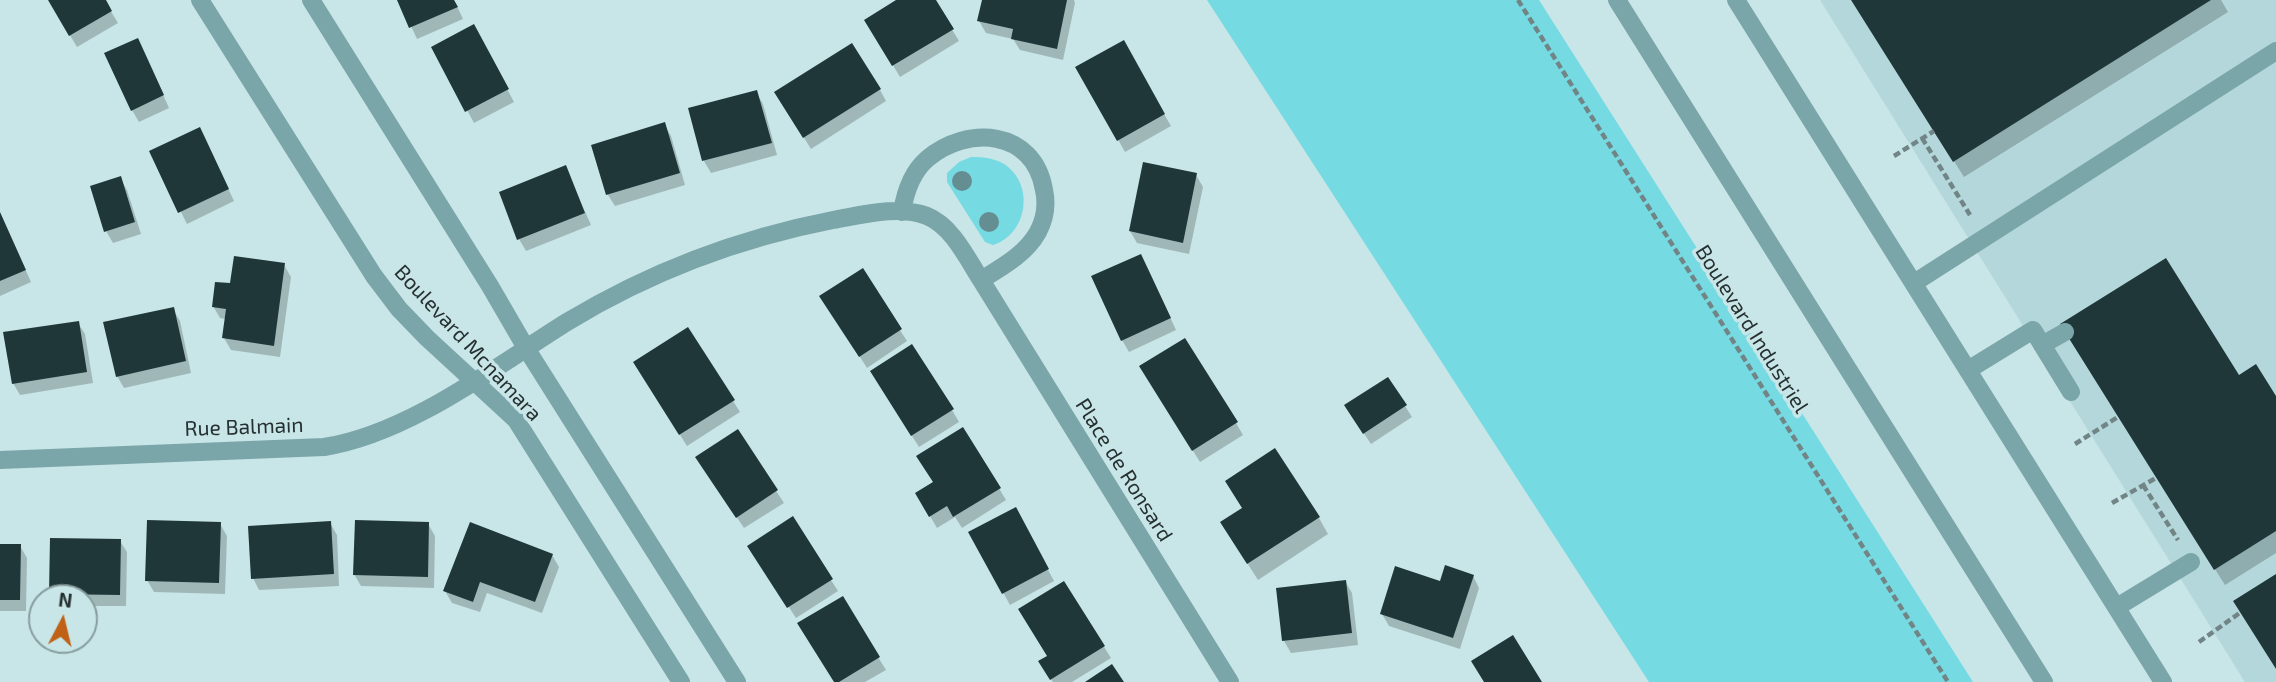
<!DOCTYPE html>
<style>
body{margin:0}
#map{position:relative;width:2276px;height:682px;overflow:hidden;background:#c8e5e7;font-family:"Exo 2",sans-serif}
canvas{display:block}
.north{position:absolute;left:28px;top:584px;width:70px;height:70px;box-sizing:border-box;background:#c8e5e7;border:2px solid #879d9e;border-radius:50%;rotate:7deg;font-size:19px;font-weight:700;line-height:28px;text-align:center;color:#263031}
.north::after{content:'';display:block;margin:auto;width:24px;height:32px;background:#bf6116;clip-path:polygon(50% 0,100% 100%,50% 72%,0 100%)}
</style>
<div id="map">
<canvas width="2276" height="682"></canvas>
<div class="north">N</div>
</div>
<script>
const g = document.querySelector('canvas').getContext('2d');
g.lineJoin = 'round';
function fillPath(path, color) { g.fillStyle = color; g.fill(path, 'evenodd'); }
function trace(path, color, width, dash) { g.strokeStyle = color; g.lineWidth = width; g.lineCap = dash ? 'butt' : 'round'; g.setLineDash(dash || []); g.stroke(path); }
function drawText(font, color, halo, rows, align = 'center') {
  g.font = font + ' "Exo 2",sans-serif'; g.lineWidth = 7; g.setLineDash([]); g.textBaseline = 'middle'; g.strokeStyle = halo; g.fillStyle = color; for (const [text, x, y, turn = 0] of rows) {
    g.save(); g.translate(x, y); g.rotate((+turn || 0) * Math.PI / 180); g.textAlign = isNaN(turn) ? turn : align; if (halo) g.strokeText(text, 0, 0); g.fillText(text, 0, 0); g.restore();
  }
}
fillPath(new Path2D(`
 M1820,0H2276V682H2245Z`), '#b3d7da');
fillPath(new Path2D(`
 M1207,0H1539L1973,682H1649Z
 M971,157C984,157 996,158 1007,166C1035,188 1026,235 993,245L985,242L947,182V173L959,162Z`), '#76dae2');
fillPath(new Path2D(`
 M49,0H104L118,23L77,47Z
 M399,0H454L463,19L417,39Z
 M899,0H934L959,41L900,77L866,20Z
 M983,0H1074L1075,3L1063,60L1020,50L1013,39L986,33L979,21Z
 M1852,0H2221L2228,12L1964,177Z
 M480,38L514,102L474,123L433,47Z
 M1123,43L1171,126L1125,152L1078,68Z
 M144,52L169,108L139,122L132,110Z
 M880,90L886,101L811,149L783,104Z
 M756,92L763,104L777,155L711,173L704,161L690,110Z
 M664,124L671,136L685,185L615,206L608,195L593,146Z
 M206,141L234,201L187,224L151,152Z
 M565,167L591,225L526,251L519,239Z
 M1196,175L1203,187L1189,254L1137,243L1130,231Z
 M120,178L127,190L141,234L113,243L106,231Z
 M0,214L31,282L0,296Z
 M284,265L291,277L280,357L231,350L224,338L226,319L220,318L213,306L232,285Z
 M1147,267L1176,330L1129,352L1122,340Z
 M862,271L907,341L867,368L829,308Z
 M173,309L180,321L191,373L124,388L117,376Z
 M78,323L85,334L93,383L20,395L13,383Z
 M2071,341L2238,377L2276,399V553L2225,585Z
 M642,374L733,401L740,412L687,446Z
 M1148,378L1236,423L1243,435L1200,462Z
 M879,384L952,410L959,422L919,447Z
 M1405,406L1412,417L1371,444L1353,417Z
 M963,429L1006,500L962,528L955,517L937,528L917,494L934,483Z
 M738,432L784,503L744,528L704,469Z
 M1319,518L1328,534L1258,580L1232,539Z
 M1022,521L1054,581L1010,605L971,533Z
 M330,523L337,535L339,586L259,590L253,578Z
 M220,524L227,536L225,594L154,592L147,580Z
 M428,524L435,536L434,588L361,586L354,574Z
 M120,541L127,552L126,606H84V598H54L51,594Z
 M0,546H20L27,558L26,611H0Z
 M552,555L559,567L542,613L487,593L480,612L452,603L445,591Z
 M757,558L831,580L838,591L796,618Z
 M1473,576L1479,588L1460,649L1389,626L1382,614Z
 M1345,581L1352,593L1358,645L1291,653L1284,641L1278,589Z
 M1064,583L1111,658L1072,682H1053L1040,662L1049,657Z
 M842,598L886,670L865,682H835Z`), '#0003');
fillPath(new Path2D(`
 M48,0H106L112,11L69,36Z
 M397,0H454L458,7L409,28Z
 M896,0H936L954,29L892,66L864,20Z
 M982,0H1067L1057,49L1011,39L1013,29L977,21Z
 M1851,0H2211L1953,162Z
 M474,24L509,89L465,112L431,47Z
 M138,38L164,95L131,111L104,53Z
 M1124,40L1165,114L1117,141L1075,67Z
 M852,43L881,89L803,138L774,92Z
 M757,90L772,143L702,161L688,108Z
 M665,122L680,173L606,195L591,145Z
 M200,127L229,189L178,213L149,151Z
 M1143,162L1197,173L1183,243L1129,231Z
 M566,165L585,213L517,240L499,192Z
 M121,176L135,222L104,232L90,186Z
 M0,212L26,270L0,281Z
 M1141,254L1171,318L1121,341L1091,276Z
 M234,256L285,263L274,346L222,338L226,309L212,307L215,282L230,283Z
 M2166,258L2239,375L2256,364L2276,396V531L2214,570L2060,324Z
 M863,268L902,329L859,357L819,296Z
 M174,307L186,361L116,377L103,322Z
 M79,321L87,372L12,384L3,332Z
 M688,327L735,400L679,435L633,362Z
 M1185,338L1238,422L1192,451L1139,366Z
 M912,344L954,409L911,436L870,371Z
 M1388,377L1407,405L1363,434L1344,405Z
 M963,427L1001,488L953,517L947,506L929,517L915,493L933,482L916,456Z
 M738,429L778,490L736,518L695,457Z
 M1275,448L1320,517L1247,564L1220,522L1242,508L1225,481Z
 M1016,507L1049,569L1002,594L968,532Z
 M793,516L833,579L787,608L747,546Z
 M147,520L221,522L219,583L145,581Z
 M355,520L429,522L428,577L353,575Z
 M331,521L334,574L251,579L248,526Z
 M470,522L553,554L535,602L480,582L473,602L443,591Z
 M50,538L121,539L120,595L49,594Z
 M0,544H21L20,600H0Z
 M1445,565L1474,575L1453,638L1380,614L1395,566L1440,581Z
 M2276,574V669L2233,601Z
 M1346,580L1352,633L1282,641L1276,588Z
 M1064,581L1105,646L1050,680L1038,661L1047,656L1018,609Z
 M843,596L880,657L839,682H834L797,623Z
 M1513,635L1542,682H1484L1471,661Z
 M1112,664L1124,682H1085Z`), '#1f3739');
trace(new Path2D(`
 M1518,0L1948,682
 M1922,138L1970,215
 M1894,156L1934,131
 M2075,444L2118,417
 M2143,485L2178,540
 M2112,503L2156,478
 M2199,642L2241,612`), '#728586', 4.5, [7, 3.5]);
trace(new Path2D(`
 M200,0L374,276L399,309L427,338L516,420L681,682
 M311,0L490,286L526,348L737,682
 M1617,0L2044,682
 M1736,0L2163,682
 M902,212C905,193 912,172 927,159C967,125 1034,129 1044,190C1047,204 1045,219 1038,232C1026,254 1002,267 981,280
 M1914,283L2276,51
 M2042,345L2065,332
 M1968,370L2033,330L2071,392
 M0,460L324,447C408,434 495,367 567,322C648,273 740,238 833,220C862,215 898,205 927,216C952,226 967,258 981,280L1230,682
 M2117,607L2191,562`), '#7aa5a9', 18);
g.fillStyle = '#648e91';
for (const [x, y] of [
 [962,181],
 [989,222]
]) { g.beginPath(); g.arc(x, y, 10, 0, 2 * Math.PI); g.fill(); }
drawText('21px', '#263031', '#c8e5e7', [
 ["Boulevard Industriel",1752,329,58],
 ["Boulevard Mcnamara",468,343,47],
 ["Rue Balmain",244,427,-2],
 ["Place de Ronsard",1124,470,58]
]);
</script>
